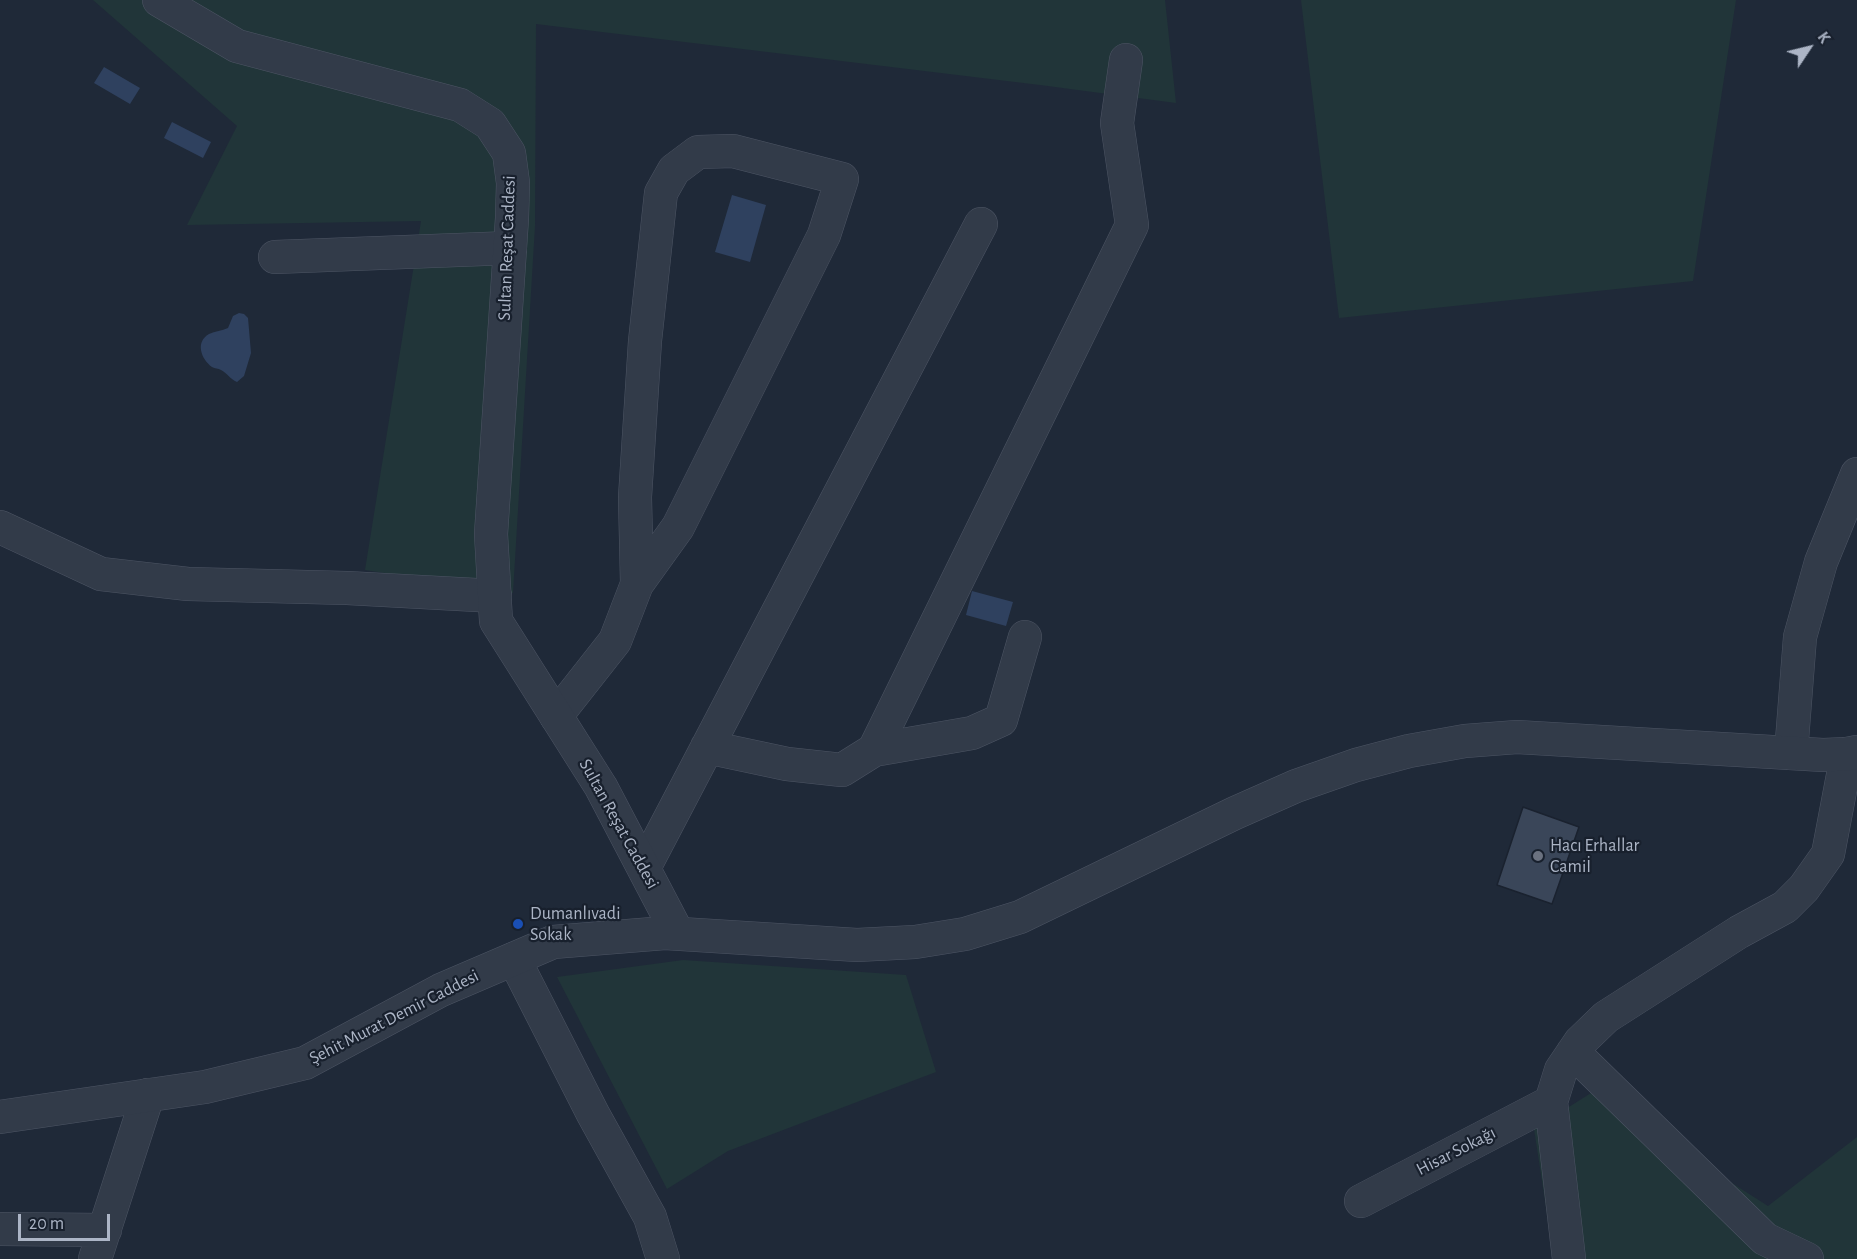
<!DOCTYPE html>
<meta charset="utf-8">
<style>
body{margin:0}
#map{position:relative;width:1857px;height:1259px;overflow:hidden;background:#1f2938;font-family:"Alegreya Sans",sans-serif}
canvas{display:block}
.north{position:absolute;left:1779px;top:18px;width:60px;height:60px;-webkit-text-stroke:4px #18202d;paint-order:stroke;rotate:55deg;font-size:16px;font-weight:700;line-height:24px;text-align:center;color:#acb5c6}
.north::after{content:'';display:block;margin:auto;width:21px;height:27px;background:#acb5c6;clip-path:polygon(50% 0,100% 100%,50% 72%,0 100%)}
.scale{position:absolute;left:18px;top:1214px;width:92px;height:27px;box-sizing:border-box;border:3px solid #acb5c6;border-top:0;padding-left:8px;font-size:18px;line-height:21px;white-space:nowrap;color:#acb5c6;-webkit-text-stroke:4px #18202d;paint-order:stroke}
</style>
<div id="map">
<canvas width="1857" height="1259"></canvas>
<div class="north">K</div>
<div class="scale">20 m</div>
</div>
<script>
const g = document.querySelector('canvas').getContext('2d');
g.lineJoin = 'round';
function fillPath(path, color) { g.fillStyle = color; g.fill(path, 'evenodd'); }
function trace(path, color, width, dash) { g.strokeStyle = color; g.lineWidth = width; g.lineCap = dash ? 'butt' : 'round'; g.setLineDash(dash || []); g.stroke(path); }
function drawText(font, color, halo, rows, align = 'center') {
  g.font = font + ' "Alegreya Sans",sans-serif'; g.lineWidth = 4.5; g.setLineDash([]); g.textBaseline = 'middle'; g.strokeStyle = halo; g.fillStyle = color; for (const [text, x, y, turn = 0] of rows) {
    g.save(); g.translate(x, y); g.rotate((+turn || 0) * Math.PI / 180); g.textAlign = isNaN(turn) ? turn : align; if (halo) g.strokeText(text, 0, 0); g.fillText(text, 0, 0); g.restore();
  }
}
fillPath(new Path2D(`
 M93,0H1165L1176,103L1040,85L536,24L535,226L513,593L365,570L421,221L187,225L237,126Z
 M1301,0H1736L1693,281L1339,318Z
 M683,960L906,975L936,1072L728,1151L667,1189L557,977Z
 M1591,1093L1768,1206L1857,1137V1259H1554L1534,1129Z`), '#213539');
fillPath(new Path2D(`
 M104,67L140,88L130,104L94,83Z
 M172,122L211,142L203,158L164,138Z
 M732,195L766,205L750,262L715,252Z
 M239,313L244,314L248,318L251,353L244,376L237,382C230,379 227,373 221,370C218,368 215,369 212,367C201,359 195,342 209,334C215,331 222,331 228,328L233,316Z
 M972,591L1013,602L1006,626L966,615Z`), '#2f415f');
const building = new Path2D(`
 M1523,807L1579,827L1552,904L1497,885Z`);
fillPath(building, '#3a4659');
trace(building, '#1a222f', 1.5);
const minor = new Path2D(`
 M275,257L510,248
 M0,527L101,574L188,584L347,588L495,596
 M556,716L615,641L637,584L678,527L824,235L842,179L733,151L698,152L674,170L661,193L645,341L635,497L637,584
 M707,747L787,764L842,770L874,750L972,733L1001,720L1025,637
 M874,750L1132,225L1117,123L1126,60
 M1791,753L1800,637L1821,562L1857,474
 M644,868L981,224
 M514,959L593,1114L650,1217L663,1259
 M1573,1052L1765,1239L1807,1259
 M1361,1201L1551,1102
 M0,1229L105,1230
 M95,1259L148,1095
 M1569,1259L1551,1102L1561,1070L1580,1042L1606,1017L1739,932L1785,907L1804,888L1828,854L1847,754`);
const tertiary = new Path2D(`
 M159,0L237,46L460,105L490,124L509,153L513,183L512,218L491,534L496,621L601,787L678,934
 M0,1117L205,1087L305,1063L441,990L553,942L665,933L857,945L915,942L965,934L1020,917L1235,813L1296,786L1356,765L1409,751L1465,741L1517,737L1823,755L1847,754L1857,752`);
trace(minor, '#4d5564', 34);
trace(tertiary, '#4d5564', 34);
trace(minor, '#323b49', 33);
trace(tertiary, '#323b49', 33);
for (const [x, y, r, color] of [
 [1538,856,6,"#6b7280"],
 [518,924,6,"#1a4fb4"]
]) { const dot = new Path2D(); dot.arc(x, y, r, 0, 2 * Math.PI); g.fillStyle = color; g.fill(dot); trace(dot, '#18202d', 2); }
drawText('18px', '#acb5c6', '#18202d', [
 ["Sultan Reşat Caddesi",507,248,-88],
 ["Sultan Reşat Caddesi",619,824,61],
 ["Şehit Murat Demir Caddesi",394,1017,-27],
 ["Hisar Sokağı",1456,1151,-27]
]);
drawText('18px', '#acb5c6', '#18202d', [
 ["Hacı Erhallar",1550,846],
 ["Camiİ",1550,867],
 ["Dumanlıvadi",530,914],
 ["Sokak",530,935]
], 'left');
</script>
